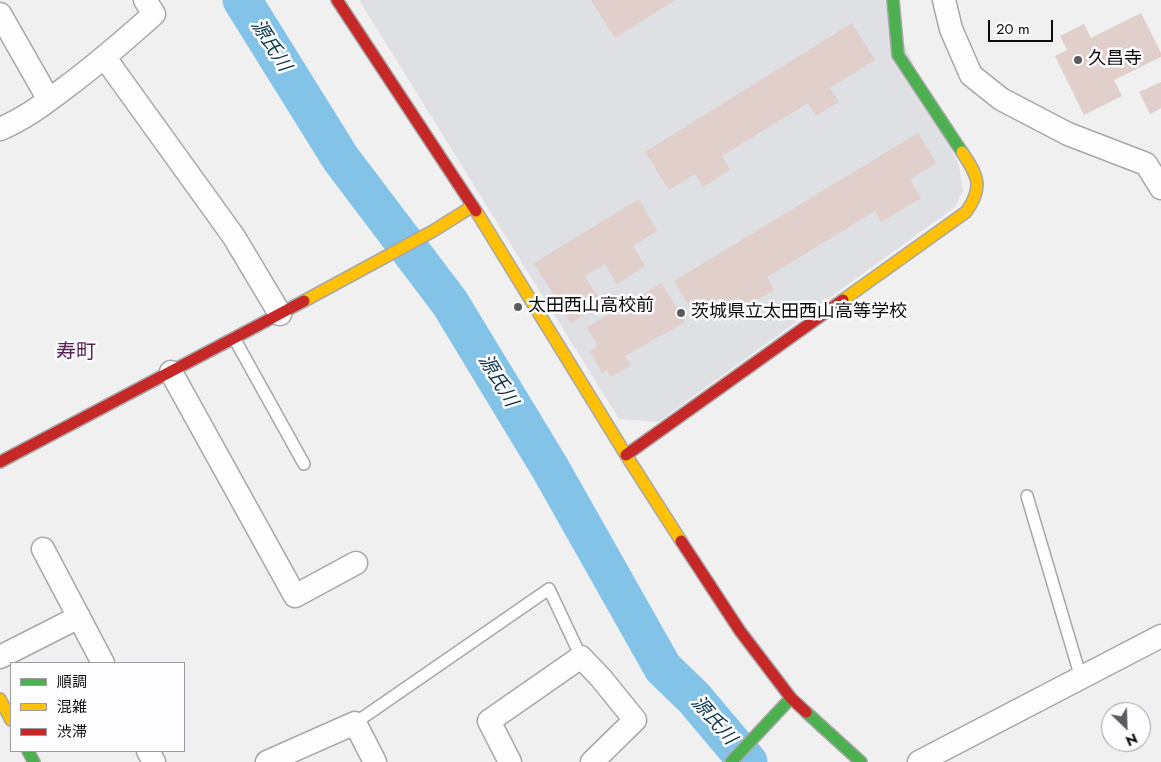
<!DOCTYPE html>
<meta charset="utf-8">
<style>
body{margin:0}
#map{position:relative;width:1161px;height:762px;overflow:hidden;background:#f0f0f0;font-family:Jost,"Noto Sans JP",sans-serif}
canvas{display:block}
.legend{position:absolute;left:10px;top:662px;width:175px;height:90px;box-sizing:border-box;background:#fdfdff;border:1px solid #9d9d9e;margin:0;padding:6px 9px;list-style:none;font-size:15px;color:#0c0c0d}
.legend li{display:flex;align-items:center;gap:10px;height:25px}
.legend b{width:25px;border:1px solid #9d9d9e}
.north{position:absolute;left:1101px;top:702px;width:50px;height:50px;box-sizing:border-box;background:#fdfdff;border:1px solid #9d9d9e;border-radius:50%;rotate:156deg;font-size:14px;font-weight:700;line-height:20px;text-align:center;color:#0c0c0d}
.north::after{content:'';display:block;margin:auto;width:18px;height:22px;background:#5c5c5c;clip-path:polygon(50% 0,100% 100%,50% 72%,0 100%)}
.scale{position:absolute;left:988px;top:20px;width:65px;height:22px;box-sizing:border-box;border:2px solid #0c0c0d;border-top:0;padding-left:6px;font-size:15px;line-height:18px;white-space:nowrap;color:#0c0c0d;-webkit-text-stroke:4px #fdfdff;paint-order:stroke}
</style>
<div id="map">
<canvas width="1161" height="762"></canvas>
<ul class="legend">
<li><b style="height:6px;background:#4caf50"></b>順調</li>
<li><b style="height:6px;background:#ffc107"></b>混雑</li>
<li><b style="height:6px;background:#c62828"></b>渋滞</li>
</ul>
<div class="north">N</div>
<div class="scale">20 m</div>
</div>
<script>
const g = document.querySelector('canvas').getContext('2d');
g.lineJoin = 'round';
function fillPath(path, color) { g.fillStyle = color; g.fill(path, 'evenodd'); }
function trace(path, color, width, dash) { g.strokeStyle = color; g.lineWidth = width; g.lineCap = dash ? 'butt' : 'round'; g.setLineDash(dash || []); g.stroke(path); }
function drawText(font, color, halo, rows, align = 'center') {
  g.font = font + ' Jost,"Noto Sans JP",sans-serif'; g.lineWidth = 5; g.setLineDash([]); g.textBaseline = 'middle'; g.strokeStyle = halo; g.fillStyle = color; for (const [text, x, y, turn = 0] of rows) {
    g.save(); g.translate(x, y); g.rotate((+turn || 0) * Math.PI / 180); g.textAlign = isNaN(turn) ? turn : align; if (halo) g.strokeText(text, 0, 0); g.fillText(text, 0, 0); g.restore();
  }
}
fillPath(new Path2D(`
 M359,0H884L959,165L963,191L955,207L658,422L619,419Z`), '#dee0e4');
trace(new Path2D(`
 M242,0L341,159L450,303L550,468L663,668L694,698L748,762`), '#84c3e8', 39);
fillPath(new Path2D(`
 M591,0H675L615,38Z
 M1141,13L1161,53V57L1114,80L1122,96L1084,115L1055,56L1067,50L1060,36L1084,24L1091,38Z
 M852,23L875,60L830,88L839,102L816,116L808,103L722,156L730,170L703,187L695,174L669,190L645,152Z
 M1161,82V108L1150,114L1139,92Z
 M918,133L936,163L910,179L921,198L881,222L875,211L767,277L774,290L745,307L739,297L725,305L721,298L694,314L674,281Z
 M639,199L657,231L633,246L645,266L617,284L605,264L585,276L602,304L571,323L534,263Z
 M662,283L685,322L625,356L631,365L611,377L607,370L602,373L590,351L598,346L587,327Z`), '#e1cfcb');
const lane = new Path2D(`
 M234,338L304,464
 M1027,496L1081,678
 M355,723L549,589L581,657`);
const street = new Path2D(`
 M944,0L951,29L971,75L1001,99L1068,134L1146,164L1161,188
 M0,14L49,100
 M105,58L234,237L280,314
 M0,129C24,119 44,104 65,88C96,65 125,40 154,14L145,0
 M171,372L295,596L356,563
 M43,549L103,663
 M0,657L79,617
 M148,751L154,762
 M267,762L355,723L375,762
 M510,762L489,721L581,657L601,678L635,720L592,762
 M919,762L1161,636`);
const fast = new Path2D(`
 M893,0L898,55L962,152
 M806,712L861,762
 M28,751L34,762
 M731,762L791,698`);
const slow = new Path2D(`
 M476,211L626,455L681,541
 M843,300L966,212C984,187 978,176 962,152
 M304,301L433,231L473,206
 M0,699L11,720`);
const jam = new Path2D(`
 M337,0L476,211
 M626,455L843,300
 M0,462L304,301
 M681,541L740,631L791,698L806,712`);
trace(lane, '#a7a7a7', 14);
trace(street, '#a7a7a7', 25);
trace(fast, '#a7a7a7', 14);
trace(slow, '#a7a7a7', 14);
trace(jam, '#a7a7a7', 14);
trace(lane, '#fdfdfd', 11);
trace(street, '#fdfdfd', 22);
trace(fast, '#4caf50', 11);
trace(slow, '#ffc107', 11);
trace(jam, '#c62828', 11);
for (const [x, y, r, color] of [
 [1078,60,5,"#5c5c5c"],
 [518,307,5,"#5c5c5c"],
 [681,313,5,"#5c5c5c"]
]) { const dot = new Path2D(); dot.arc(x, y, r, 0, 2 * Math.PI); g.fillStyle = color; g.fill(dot); trace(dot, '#fdfdff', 2); }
drawText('18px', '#0c0c0d', '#fdfdff', [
 ["久昌寺",1088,60],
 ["太田西山高校前",528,307],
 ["茨城県立太田西山高等学校",691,313]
], 'left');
drawText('italic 19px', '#0e364c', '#fdfdff', [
 ["源氏川",270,46,58],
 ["源氏川",497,381,59],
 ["源氏川",713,721,49]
]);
drawText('20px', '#572656', '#fdfdff', [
 ["寿町",76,353]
]);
</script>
